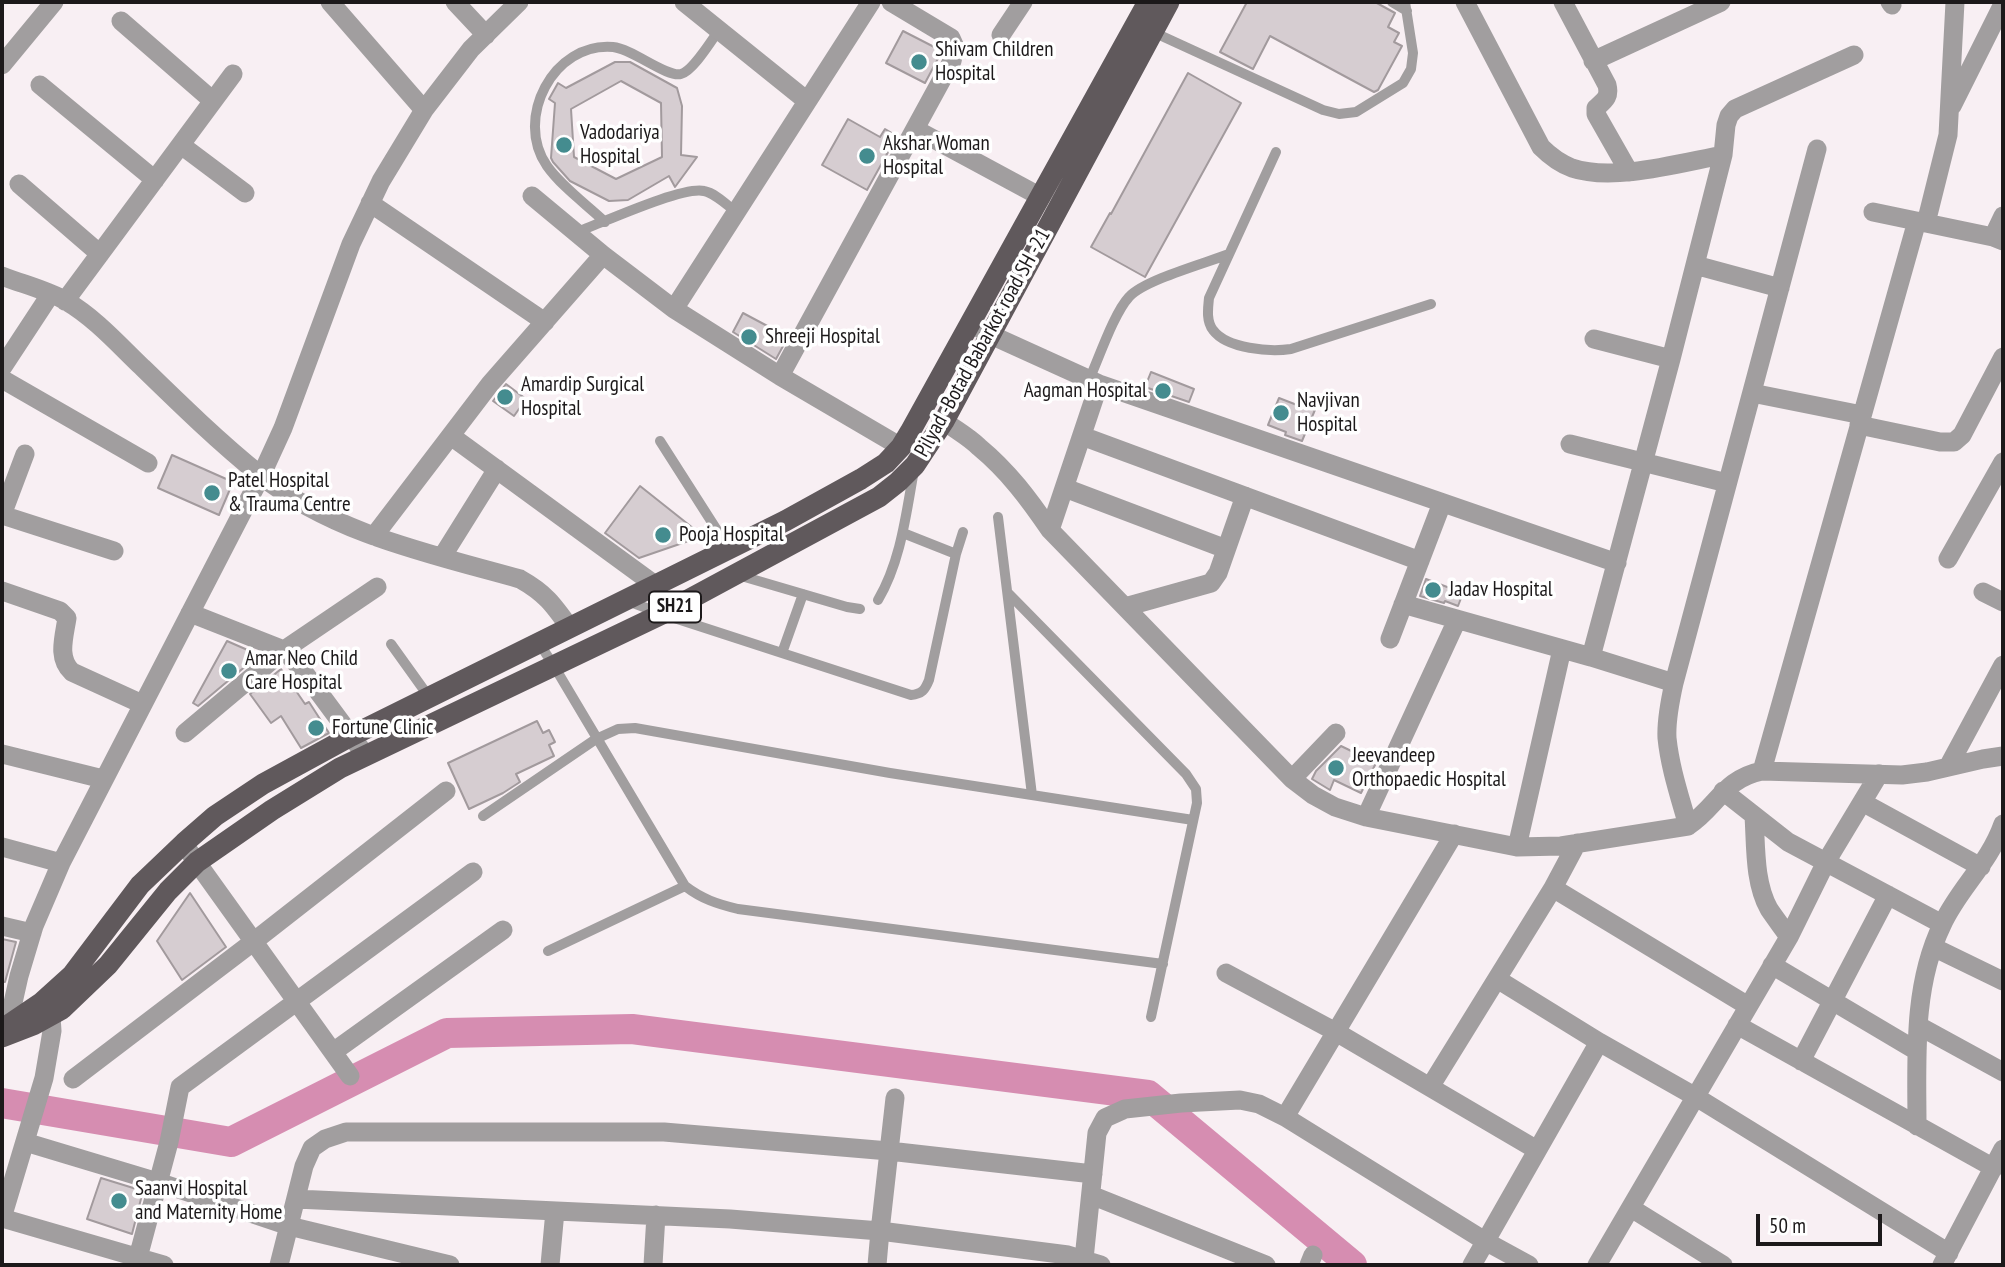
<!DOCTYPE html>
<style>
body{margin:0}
#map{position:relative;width:2005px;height:1267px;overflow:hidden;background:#f8eff3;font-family:"PT Sans Narrow",sans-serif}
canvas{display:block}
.frame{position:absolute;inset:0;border:4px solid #1c191a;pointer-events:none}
.scale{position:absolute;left:1756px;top:1214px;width:126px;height:32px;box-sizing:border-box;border:4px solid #1c191a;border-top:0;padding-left:9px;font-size:21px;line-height:24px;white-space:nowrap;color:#1c191a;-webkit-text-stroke:5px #fff;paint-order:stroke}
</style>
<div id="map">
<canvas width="2005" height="1267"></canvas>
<div class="frame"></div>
<div class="scale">50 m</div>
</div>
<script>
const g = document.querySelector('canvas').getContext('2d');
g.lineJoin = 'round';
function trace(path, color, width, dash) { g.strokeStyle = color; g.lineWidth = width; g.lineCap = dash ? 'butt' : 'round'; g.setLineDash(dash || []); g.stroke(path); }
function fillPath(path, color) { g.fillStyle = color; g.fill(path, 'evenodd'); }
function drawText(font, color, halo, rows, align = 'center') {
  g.font = font + ' "PT Sans Narrow",sans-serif'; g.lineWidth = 7; g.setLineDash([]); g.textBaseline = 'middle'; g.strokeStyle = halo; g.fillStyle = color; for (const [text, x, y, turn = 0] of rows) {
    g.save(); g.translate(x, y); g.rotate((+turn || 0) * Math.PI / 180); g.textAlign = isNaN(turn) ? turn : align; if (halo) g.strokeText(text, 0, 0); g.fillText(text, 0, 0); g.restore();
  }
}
trace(new Path2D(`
 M2,1103L231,1142L447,1033L632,1029L1148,1095L1352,1265`), '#d68db1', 30);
const building = new Path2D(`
 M1247,2H1375L1395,13L1388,27L1399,33L1394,42L1402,46L1378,90L1374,92L1270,36L1253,69L1220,52Z
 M903,31L942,51L925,83L886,63Z
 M615,62H630L677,88L682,106L681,155L697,157L675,187L669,176L628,200L609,201L570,181L553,162L551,158L555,103L549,99L558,83L566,88ZM621,81L661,103L662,157L616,179L574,157L571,109Z
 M1188,73L1241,103L1145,277L1091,247L1110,213L1111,214Z
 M848,119L880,137L885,129L897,136L867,190L822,165Z
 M743,313L788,337L776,359L733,332Z
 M1151,372L1194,389L1189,402L1145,387Z
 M506,384L526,399L514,416L493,401Z
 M1279,398L1297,405L1300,398L1317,405L1302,441L1285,435L1286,432L1268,425Z
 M172,455L233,482L219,515L158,488Z
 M640,486L703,536L639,558L605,533Z
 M1426,579L1463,593L1458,606L1445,601L1444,603L1420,596Z
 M227,641L259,655L198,706L193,703Z
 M281,669L305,704L309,702L329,733L301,748L281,716L271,723L250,694Z
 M537,721L543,733L549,730L555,742L549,745L554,756L516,774L520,782L503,793L469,809L448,763Z
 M1341,746L1376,763L1361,793L1334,780L1330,790L1312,779L1316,771Z
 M190,893L226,947L182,980L157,941Z
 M2,939L16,942L5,982H2Z
 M101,1178L143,1191L132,1234L87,1219Z`);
fillPath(building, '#d6cdd1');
trace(building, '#a29a9d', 2);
trace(new Path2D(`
 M1392,2L1407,11
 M1153,32L1323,110L1339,114L1356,112L1403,83L1411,69L1413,53L1405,2
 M1276,152L1209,298C1208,308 1206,321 1213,330C1227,349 1270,352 1291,349L1431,304
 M605,222C586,204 562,187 547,166C514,119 553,42 613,47C633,49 667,78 681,74C693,71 711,41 719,30
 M577,232C602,223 682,186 704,191C715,193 727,205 736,212
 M1089,380C1099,358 1114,313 1129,297C1144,280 1206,263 1229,254
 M660,441L729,549
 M998,517L1032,795
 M903,533L956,554
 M738,575L847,607L860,609
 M1008,593L1186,774L1196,789L1197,803L1151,1017
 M878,600C901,561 906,514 914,470
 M628,601L662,614L911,695C922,694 925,690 929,680L956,554L963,532
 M539,643L554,666L685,886C702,899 717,904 738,909L1163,964
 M391,644L429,697
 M782,653L803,594
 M483,816L596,739L618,729L635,728L890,773L1193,820
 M548,951L685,886`), '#a19e9f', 10);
trace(new Path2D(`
 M330,2L424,110
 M455,2L486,35
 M684,2L807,101
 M1465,2L1541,147C1550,156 1559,163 1572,168C1613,182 1680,163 1723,155
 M1563,2L1607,85C1610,97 1605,100 1596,108V114L1629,172
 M1890,2L1892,5
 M121,21L213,101
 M1001,35L1023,2
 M1593,61L1721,2
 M2,65L54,2
 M40,85L155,180
 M1952,106L2003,4
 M915,129L1041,197
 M181,145L245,193
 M19,184L100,254
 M532,196L603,255L674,309L780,376L901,447
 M370,203L545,322
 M1873,212L1993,237L2003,241
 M1926,223L1948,135L1955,2
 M1993,237L2003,216
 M1695,265L1780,288
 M2,276C22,284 47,290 66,301C95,318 118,344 142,367C180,404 219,442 260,475C334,534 431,554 520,579C545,593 553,604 570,628
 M65,301L233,74
 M674,309L871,2
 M971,323L991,335L1099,384L1617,563
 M1594,339L1671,359
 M2,368L50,295
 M780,376L952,61L955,47L951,38L891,2
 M2,379L148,463
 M1752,393L1862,415
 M944,421C956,430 969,437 979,447C1008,471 1029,499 1050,530L1292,779L1313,795L1335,807L1366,817L1517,847L1561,846L1688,826C1717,807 1723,779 1762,771L1902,775L1927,772L1983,759L2003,756
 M1859,425L1940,442H1954L1962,435L2003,357
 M451,436L655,585
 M1082,436L1420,561
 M1570,444L1727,483
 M1065,488L1226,549
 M2,515L114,551
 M2,515L25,454
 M1050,530L1099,384
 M374,536L490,384L603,255
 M442,557L497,469
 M1948,559L2003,462
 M2,591L60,611L67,618C64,638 57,658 72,672L142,704
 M1983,592L2003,602
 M1403,604L1591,657L1674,683
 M1125,607L1211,583L1218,573L1245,496
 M190,613L284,650L303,671L366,756
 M1390,639L1442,503
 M1591,657L1671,359L1723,155L1726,125L1729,116L1735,109L1854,55
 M185,733L284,650L377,587
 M2,754L103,779
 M1948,767L2003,665
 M1762,771L1917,221
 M1292,779L1336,733
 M1723,791L1788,842L1942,924
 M1862,802L1981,867
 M1754,816C1756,846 1754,882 1769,909C1775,918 1782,927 1789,937
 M1366,817L1457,620
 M1688,826C1680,797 1670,768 1667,738C1666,720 1670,701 1674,683L1817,149
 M2,847L61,863
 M1517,847L1562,649
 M188,850L350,1076
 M1553,888L1748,1006
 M2,926L32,933
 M1933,947L2003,981
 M1772,965L1917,1051
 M1226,973L1336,1032L1537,1150
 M1497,979L1599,1042L1696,1097L1949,1253
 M8,1025L19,976L34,926L61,863L261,476L283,428L351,244L381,181L424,110L471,49L519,2
 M1737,1025L1994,1168
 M1919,1026L2003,1072
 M333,1052L503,930
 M1801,1061L1888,895
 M73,1079L253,942L446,791
 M1430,1087L1553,888L1577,843
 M1285,1117L1454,834
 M1917,1126C1917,1059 1912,987 1942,925C1959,888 1989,864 2003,824
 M25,1142L158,1182L289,1226L450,1265
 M1091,1195L1266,1265
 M296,1199L730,1219L880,1231L1068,1255L1101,1265
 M1631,1208L1723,1265
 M2,1218L44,1078L52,1031L51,1016L43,1005
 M2,1218L164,1265
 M1084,1259L1097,1133L1105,1118L1125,1109L1181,1103L1240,1100L1259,1104L1285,1117L1485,1241L1529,1265
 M136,1265L169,1142L180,1087L473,872
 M279,1265L304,1166L312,1148L325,1139L346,1132H664L889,1151L1093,1174
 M550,1265L555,1211
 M653,1265L656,1215
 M877,1265L880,1231L895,1098
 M1309,1265L1313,1255
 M1472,1265L1599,1042
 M1597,1265L1789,937L1826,862L1879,774
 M1942,1265L2003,1149`), '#a19e9f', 19);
trace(new Path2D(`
 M10,1024L41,1003L72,975L140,885L184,843L215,816L263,784L351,736L785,521L861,479L886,463L901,447L910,432L1148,2
 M2,1037L33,1025L62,1009L108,965L168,891L197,862L272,810L340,768L662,614L879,497L898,482L915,465L944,421L1169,2`), '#60595c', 21);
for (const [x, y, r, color] of [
 [919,62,9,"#448c8f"],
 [564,145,9,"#448c8f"],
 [867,156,9,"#448c8f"],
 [749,337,9,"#448c8f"],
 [1163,391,9,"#448c8f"],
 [505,397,9,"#448c8f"],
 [1281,413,9,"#448c8f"],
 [212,493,9,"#448c8f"],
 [663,535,9,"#448c8f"],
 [1433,590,9,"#448c8f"],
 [229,671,9,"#448c8f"],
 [316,728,9,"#448c8f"],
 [1336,768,9,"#448c8f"],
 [119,1201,9,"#448c8f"]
]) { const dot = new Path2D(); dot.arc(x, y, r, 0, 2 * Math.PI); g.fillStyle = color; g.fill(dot); trace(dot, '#fff', 2.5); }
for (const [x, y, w] of [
 [675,607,52]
]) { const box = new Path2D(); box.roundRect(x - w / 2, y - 15.5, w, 31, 5); g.fillStyle = '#fff'; g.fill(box); trace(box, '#1c191a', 2); }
drawText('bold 19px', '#1c191a', null, [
 ["SH21",675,607]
]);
drawText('21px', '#1c191a', '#fff', [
 ["Shivam Children",935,50],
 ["Hospital",935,74],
 ["Vadodariya",580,133],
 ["Hospital",580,157],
 ["Akshar Woman",883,144],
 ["Hospital",883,168],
 ["Shreeji Hospital",765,337],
 ["Amardip Surgical",521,385],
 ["Hospital",521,409],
 ["Aagman Hospital",1147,391,"right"],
 ["Navjivan",1297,401],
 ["Hospital",1297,425],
 ["Patel Hospital",228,481],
 ["& Trauma Centre",228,505],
 ["Pooja Hospital",679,535],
 ["Jadav Hospital",1449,590],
 ["Amar Neo Child",245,659],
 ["Care Hospital",245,683],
 ["Fortune Clinic",332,728],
 ["Jeevandeep",1352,756],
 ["Orthopaedic Hospital",1352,780],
 ["Saanvi Hospital",135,1189],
 ["and Maternity Home",135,1213]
], 'left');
drawText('21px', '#1c191a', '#fff', [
 ["Pilyad -Botad Babarkot road SH -21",983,343,-61]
]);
</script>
